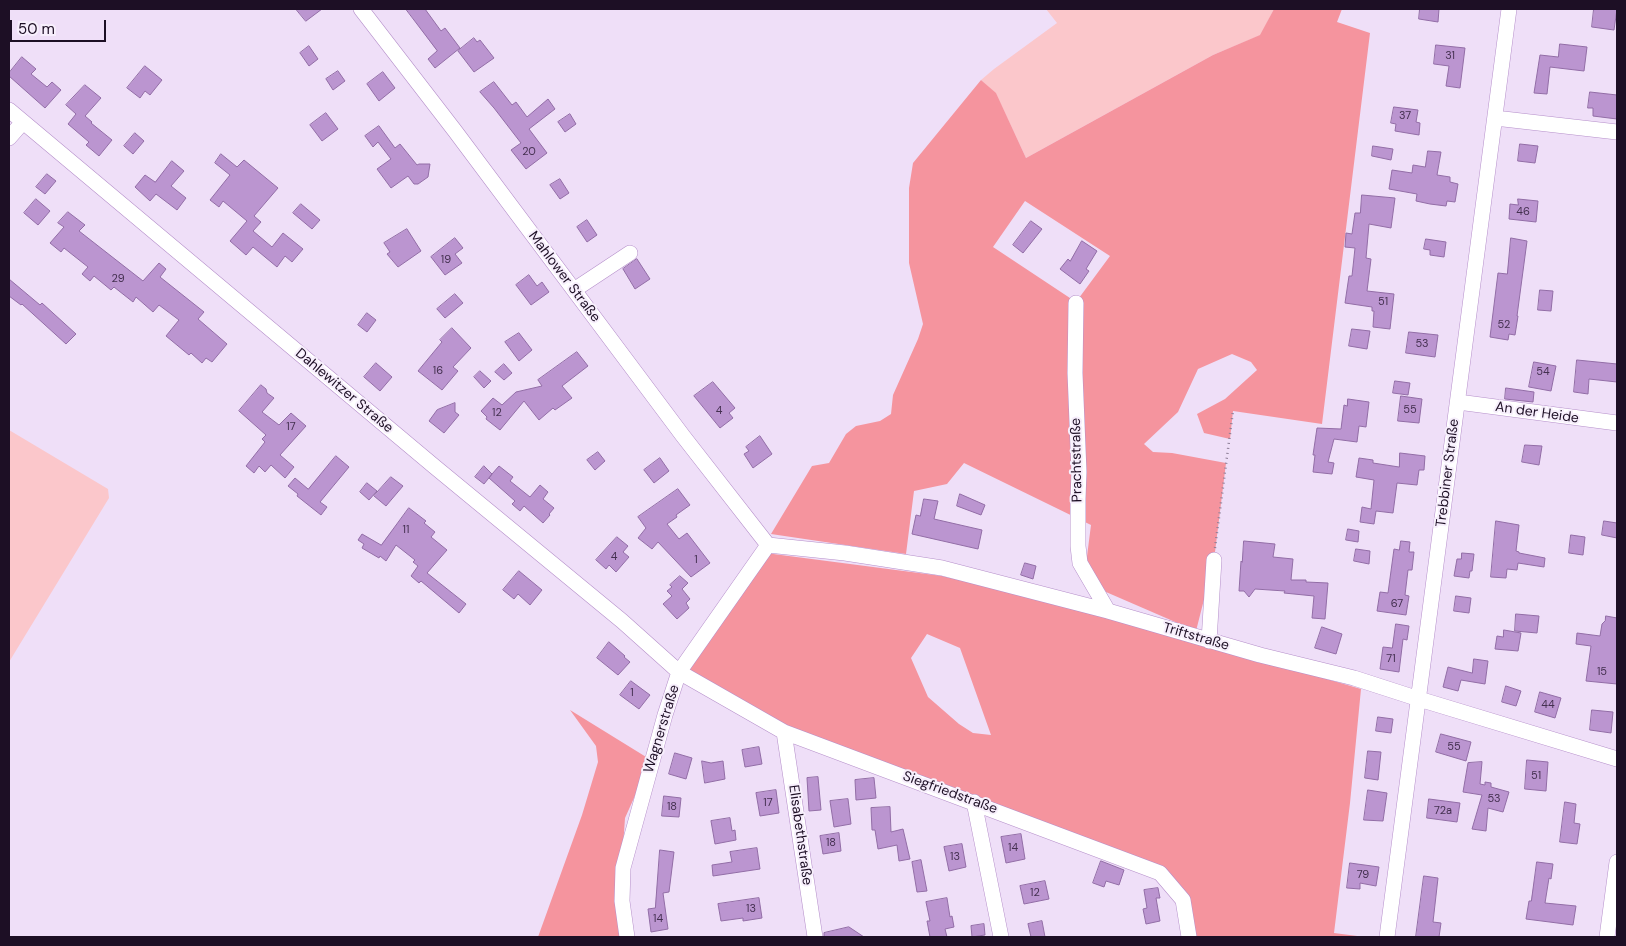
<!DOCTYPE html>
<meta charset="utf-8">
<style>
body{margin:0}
#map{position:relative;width:1626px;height:946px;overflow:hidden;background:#efdff8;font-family:"DM Sans",sans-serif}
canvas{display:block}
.frame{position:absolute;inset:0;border:10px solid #1d0f25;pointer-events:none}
.scale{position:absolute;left:10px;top:20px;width:96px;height:22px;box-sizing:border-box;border:2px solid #1d0f25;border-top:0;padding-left:6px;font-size:15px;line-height:18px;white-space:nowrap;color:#1d0f25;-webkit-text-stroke:4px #f7effc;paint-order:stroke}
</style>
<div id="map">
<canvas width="1626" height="946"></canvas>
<div class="frame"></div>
<div class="scale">50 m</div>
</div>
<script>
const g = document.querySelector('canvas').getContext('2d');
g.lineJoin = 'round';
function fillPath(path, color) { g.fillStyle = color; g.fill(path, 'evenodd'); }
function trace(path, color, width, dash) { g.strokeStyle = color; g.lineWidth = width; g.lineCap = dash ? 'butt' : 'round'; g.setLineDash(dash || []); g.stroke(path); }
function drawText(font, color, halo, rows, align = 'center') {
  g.font = font + ' "DM Sans",sans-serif'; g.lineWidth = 4; g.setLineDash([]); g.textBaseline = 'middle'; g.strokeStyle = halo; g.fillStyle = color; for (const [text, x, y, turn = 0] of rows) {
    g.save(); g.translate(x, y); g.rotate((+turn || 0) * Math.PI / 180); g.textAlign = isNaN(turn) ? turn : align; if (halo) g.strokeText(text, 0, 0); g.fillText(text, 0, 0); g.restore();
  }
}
fillPath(new Path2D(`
 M1046,9H1274L1261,35L1213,55L1026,158L996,94L981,80L994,69L1057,23Z
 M9,430L108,489L109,498L9,662Z`), '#fbc7cb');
fillPath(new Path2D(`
 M1274,9H1342L1337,22L1370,33L1322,424L1233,411L1230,439L1204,433L1197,414L1225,399L1257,370L1251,362L1232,354L1198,369L1178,412L1144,444L1153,452L1172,453L1226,463L1214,560L1196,631L1106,592L1086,564L1091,525L964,463L947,484L914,491L906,554L771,534L812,466L829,463L846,434L856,426L880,421L891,414L893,395L918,339L923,324L909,263V188L913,163L981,80L996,93L1026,158L1213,55L1260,35ZM1025,201L1110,256L1076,302L993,247Z
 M758,552L942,576L1104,614L1361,689L1350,803L1334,933L1365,937H1189L1183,900L1160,873L784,732L679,672ZM927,634L960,648L991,735L973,733L959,724L928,697L911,658Z
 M570,710L651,760L625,818L619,905V937H538L582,815L598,762L596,746Z`), '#f5949e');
const building = new Path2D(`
 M296,9H322L306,21Z
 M406,9H425L441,31L445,28L460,48L435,68L428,59L437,51Z
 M1420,9H1439L1438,22L1419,19Z
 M1594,9H1617L1614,30L1592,27Z
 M474,38L477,42L480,40L494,58L474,72L458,51Z
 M1560,44L1587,47L1584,71L1550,67L1547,94L1534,93L1540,55L1558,57Z
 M1436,45L1465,48L1460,88L1446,86L1449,66L1434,64Z
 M309,46L318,59L309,66L300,53Z
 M22,57L36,69L31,74L47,87L52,82L61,90L45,108L9,76V73Z
 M145,66L162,80L150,95L145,91L140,98L127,88Z
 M338,71L345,81L333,90L326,79Z
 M383,72L395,88L379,101L367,84Z
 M494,82L512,105L516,102L527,117L548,99L555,109L529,129L547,153L526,169L511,150L521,143L494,108L480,92Z
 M85,85L101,98L85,116L92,122L91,123L112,140L99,156L86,145L89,142L68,124L76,114L66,105Z
 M1590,92L1617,95V119L1593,116V108H1588Z
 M1394,107L1418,110L1416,122L1420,123L1419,135L1395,131L1396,124L1391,123Z
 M326,113L338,129L322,141L310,125Z
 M570,114L576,124L565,132L558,122Z
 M379,126L395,148L400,144L417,165L419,164H430L428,177L418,184H414L408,176L391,188L377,169L391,159L378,142L373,147L365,136Z
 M135,133L144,141L133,154L124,146Z
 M1520,144L1538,146L1535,163L1518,161Z
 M1373,146L1393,149L1391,160L1372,156Z
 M1428,151L1441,152L1437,175L1450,177V182L1458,184L1455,202L1447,201L1446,206L1430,204L1416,201L1417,194L1389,189L1392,170L1412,173L1413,165L1425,167Z
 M221,154L237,167L244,160L278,188L254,216L261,222L253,231L272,247L283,233L303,249L292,262L285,256L277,267L253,247L246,255L230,241L247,221L223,201L219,207L210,200L230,175L215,163Z
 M172,161L184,171L171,186L186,198L177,210L156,194L150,201L135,187L145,175L155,182Z
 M47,174L56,181L45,194L36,187Z
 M560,179L569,193L560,199L550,185Z
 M1362,195L1395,198L1391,228L1369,224L1366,258L1371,259L1367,291L1394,294L1390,329L1373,327L1374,311H1372V307L1345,303L1349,276H1352L1355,248L1345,247L1346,233L1352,234L1355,213H1360Z
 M36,199L50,211L38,225L24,213Z
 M1518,199L1538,201L1536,222L1509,219L1510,204L1518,205Z
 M301,204L320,220L312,229L293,213Z
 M68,212L85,225L79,231L143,281L159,263L166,269L160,277L204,312L198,319L227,344L212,362L206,358L202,363L191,353L189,355L166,336L179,320L159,305L153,312L136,297L133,302L114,287L111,290L94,276L90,281L82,274L88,267L64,248L61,252L50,243L64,227L58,223Z
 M587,220L597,235L587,242L577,227Z
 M1031,221L1042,229L1023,253L1013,245Z
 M407,229L421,251L398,267L387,254L390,252L384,243Z
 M455,238L463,248L455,254L462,263L445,275L431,257Z
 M1511,238L1527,241L1517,316H1518L1515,335L1509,334L1508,340L1490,337L1498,273L1507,274Z
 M1426,239L1446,242L1444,257L1430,255V250L1424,249Z
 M1082,241L1097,251L1086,269L1089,271L1080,284L1060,269L1068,259L1070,261Z
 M637,259L650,279L635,289L623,269Z
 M529,275L537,286L542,282L549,292L531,305L516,285Z
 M9,279L40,305L42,303L76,334L66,344L22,304L21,305L9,296Z
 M1540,290L1553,291L1551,311L1538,310Z
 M455,294L463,303L445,318L437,309Z
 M367,313L376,320L367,332L358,325Z
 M452,328L471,348L453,367L458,371L442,390L418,371L442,342L440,340Z
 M1352,329L1370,331L1367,349L1349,346Z
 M1409,332L1438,335L1435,357L1406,353Z
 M519,333L532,350L519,361L505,342Z
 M577,352L588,366L562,386L572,398L555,410L553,408L539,420L524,401L500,430L486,419L487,417L481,411L493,398L502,405L516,392L542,386L538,380Z
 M1577,360L1617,364V382L1589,379L1588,394L1574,392Z
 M1534,362L1556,366L1551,391L1529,387Z
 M376,363L392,377L380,391L364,377Z
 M504,364L512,373L504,380L495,372Z
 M480,371L491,381L484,388L474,377Z
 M1395,381L1410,383L1408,395L1393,393Z
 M713,382L735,408L729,413L733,418L720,428L694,396Z
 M261,385L266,389L267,393L274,398L262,412L279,425L291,413L306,426L280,455L294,467L285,478L271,465L265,472L259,466L254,473L246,466L265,442L262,439L266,435L239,411Z
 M1506,388L1534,392L1533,402L1505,399Z
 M1401,396L1422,399L1419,423L1398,421Z
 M1348,399L1369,402L1366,427L1359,426L1357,442L1334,439L1328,462L1334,463L1332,474L1313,472L1315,455H1313L1317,428L1341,429L1344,405L1347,406Z
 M455,403V412L459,415L444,433L429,421L437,410Z
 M760,436L772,454L753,468L744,454L749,451L746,447Z
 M1525,445L1542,446L1539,465L1522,462Z
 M598,452L605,461L595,470L587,460Z
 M1400,453L1425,456L1424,470H1419L1417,485L1397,483L1393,513L1376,511L1374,524L1360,522L1362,507L1371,509L1374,480L1356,477L1359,458L1373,460V463L1399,467Z
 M336,456L349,467L320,502L327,507L321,515L297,496L298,494L288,486L295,478L308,489Z
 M660,458L669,471L654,483L644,470Z
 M484,466L492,474L499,466L513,477L510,481L530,497L540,485L548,492L543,499L554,508L549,514L550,515L543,523L524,506L520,511L512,504L515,501L489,478L492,474L484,484L475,477Z
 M391,477L403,486L386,506L374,496Z
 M367,483L377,491L369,500L360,492Z
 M678,489L690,505L676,515L677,517L667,524L679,539L687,533L710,563L691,577L658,542L652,549L638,538L646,528L638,517Z
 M960,494L985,505L981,515L957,506Z
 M924,499L938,501L934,519L982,530L978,549L912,534L916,515L920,516Z
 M409,508L426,521L424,523L435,532L431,537L447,550L427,573L466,604L459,613L421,581L419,583L411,576L418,566L413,562L415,560L396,545L386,561L380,556L379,558L362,548L364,544L358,540L362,534L381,545Z
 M1496,521L1519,525L1516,551L1519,552V553L1545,558L1544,567L1518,563L1517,570L1507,569L1506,578L1491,577Z
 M1604,521L1617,523V538L1602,535Z
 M1348,529L1359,531L1358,542L1346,540Z
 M1571,535L1585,537L1583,555L1569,553Z
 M617,537L628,546L623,552L629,557L616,572L609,565L606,569L596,560Z
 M1244,541L1275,544L1273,557L1293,559L1291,580H1306V582L1328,583L1325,619L1312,618L1314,596L1284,593L1285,591L1255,589L1249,597L1244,591H1239L1241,561L1242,562Z
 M1401,541L1410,542L1409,552H1414L1412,570H1408L1405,595L1409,596L1406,615L1377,611L1380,592L1388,593L1394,549L1399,550Z
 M1356,549L1370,551L1369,564L1354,561Z
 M1462,553L1474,554L1472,571H1470L1469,578L1454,576L1457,559H1461Z
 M1025,563L1036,566L1033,579L1021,575Z
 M519,571L542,590L530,605L518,594L514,599L503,590Z
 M680,576L688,583L682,589L690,599L686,603L689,608L677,619L663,604L672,596L667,591L672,587L670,585Z
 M1456,596L1471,598L1469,613L1454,611Z
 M1516,614L1539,616L1537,633L1515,631Z
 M1606,616L1617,618V684L1586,681L1591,646L1576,644L1577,633L1600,636L1602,624L1605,621Z
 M1396,624L1409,626L1407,640L1403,639L1399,672L1380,669L1383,647L1392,648Z
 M1322,627L1342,634L1336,654L1315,648Z
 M1504,630L1521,633L1518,651L1495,649L1497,636L1503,637Z
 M609,642L625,656L624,657L630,662L618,675L597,658Z
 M1474,659L1488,661L1485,684L1461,680L1458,691L1443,687L1448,667L1472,673Z
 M631,681L650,695L639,709L620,695Z
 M1506,686L1521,691L1516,706L1502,702Z
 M1540,692L1561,698L1555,718L1535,712Z
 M1592,710L1613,712L1611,733L1590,730Z
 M1378,717L1393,719L1391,733L1376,731Z
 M1441,734L1471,742L1466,761L1436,752Z
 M759,747L762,764L745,767L742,750Z
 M1368,751L1381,752L1378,780L1365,778Z
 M675,753L692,758L686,779L669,774Z
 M1527,760L1548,762L1546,791L1525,789Z
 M702,761L711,763L723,761L725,779L705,783Z
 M1482,762L1480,784L1485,785V782L1491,783V787L1509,792L1503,812L1488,808L1486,831L1472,829L1482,795L1463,792L1468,763Z
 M818,777L821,810L809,811L807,778Z
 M874,778L876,798L856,800L855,780Z
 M776,790L779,813L760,816L756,793Z
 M1368,790L1387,793L1383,821L1364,820Z
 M664,796L681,798L679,817L662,816Z
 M848,799L851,824L834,827L830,801Z
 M1429,799L1460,803L1457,822L1427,818Z
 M1565,802L1576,804L1574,823L1580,824L1577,844L1560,842Z
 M890,807L891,832L903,829L910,859L899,861L897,845L878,849L875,830H872L871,808Z
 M730,818L732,831L735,830L736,840L715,844L711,821Z
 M839,833L841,851L823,854L820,836Z
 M1021,834L1025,859L1006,863L1001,837Z
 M962,844L966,867L949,871L944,847Z
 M757,848L760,869L713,876L712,865L732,862L730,852Z
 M660,850L674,852L669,892L663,893L668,929L651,932L648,909L655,908Z
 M921,860L927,891L917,892L912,862Z
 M1101,861L1124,870L1119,885L1106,881L1104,887L1093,883Z
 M1537,862L1553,864L1551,879L1549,878L1545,903L1576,906L1573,925L1526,919L1529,901H1531Z
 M1350,863L1379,867L1376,886L1360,883V889L1347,888Z
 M1424,876L1438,878L1433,922L1441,923L1439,937H1416Z
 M1045,881L1049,899L1024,904L1020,886Z
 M1158,888L1160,898H1156L1160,921L1146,924L1143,909L1147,908L1144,890Z
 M759,898L762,918L743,921V918L721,921L718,904Z
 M947,898L950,917L952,916L954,927L945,929L947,937H930L927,921H930L926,902Z
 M1042,921L1045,937H1031L1028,924Z
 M984,924L985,935L972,937L971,926Z
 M849,927L864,937H824V933Z`);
fillPath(building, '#bb95d0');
trace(building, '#926da6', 1);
const minor = new Path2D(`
 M361,9L455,131L683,436L768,545
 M9,110L435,467L622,621L679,672L784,732L1160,873L1183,900L1189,937
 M1495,118L1617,132
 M9,138L23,122
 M574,290L630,253
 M1076,303L1075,373L1079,472L1078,499V546L1080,563L1108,611
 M1458,402L1617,423
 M768,545L845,553L942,568L1108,611L1260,655L1354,678L1419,699L1617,759
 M1209,641L1214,560
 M784,732L815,937
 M974,802L1001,937
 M627,937L622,901L623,868L665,715L679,672L768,545
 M1387,937L1509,9
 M1607,937L1617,862`);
trace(minor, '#b58fca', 16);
trace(new Path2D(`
 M1215,548L1233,411`), '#8e7f97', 2.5, [1, 4]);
trace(minor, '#fff', 15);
drawText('11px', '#443050', null, [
 ["31",1450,56],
 ["37",1405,116],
 ["20",529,152],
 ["46",1523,212],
 ["19",446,260],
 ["29",118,279],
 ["51",1383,302],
 ["52",1504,325],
 ["53",1422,344],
 ["16",438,371],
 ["54",1543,372],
 ["55",1410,410],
 ["4",719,411],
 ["12",497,413],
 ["17",291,427],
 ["11",406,530],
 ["4",614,557],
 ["1",696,560],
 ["67",1397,604],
 ["71",1391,659],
 ["15",1602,672],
 ["1",632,693],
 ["44",1548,705],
 ["55",1454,747],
 ["51",1536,776],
 ["53",1494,799],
 ["17",768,803],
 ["18",672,807],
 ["72a",1443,811],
 ["18",831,843],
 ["14",1013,848],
 ["13",955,857],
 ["79",1363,875],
 ["12",1035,893],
 ["13",751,909],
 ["14",658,919]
]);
drawText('14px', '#1d0f25', '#f7effc', [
 ["Mahlower Straße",564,277,53],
 ["Dahlewitzer Straße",344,391,40],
 ["An der Heide",1537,413,8],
 ["Prachtstraße",1077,460,-91],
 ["Trebbiner Straße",1448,473,-83],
 ["Triftstraße",1196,637,16],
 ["Wagnerstraße",662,729,-73],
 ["Siegfriedstraße",950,793,20],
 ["Elisabethstraße",800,835,82]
]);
</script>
